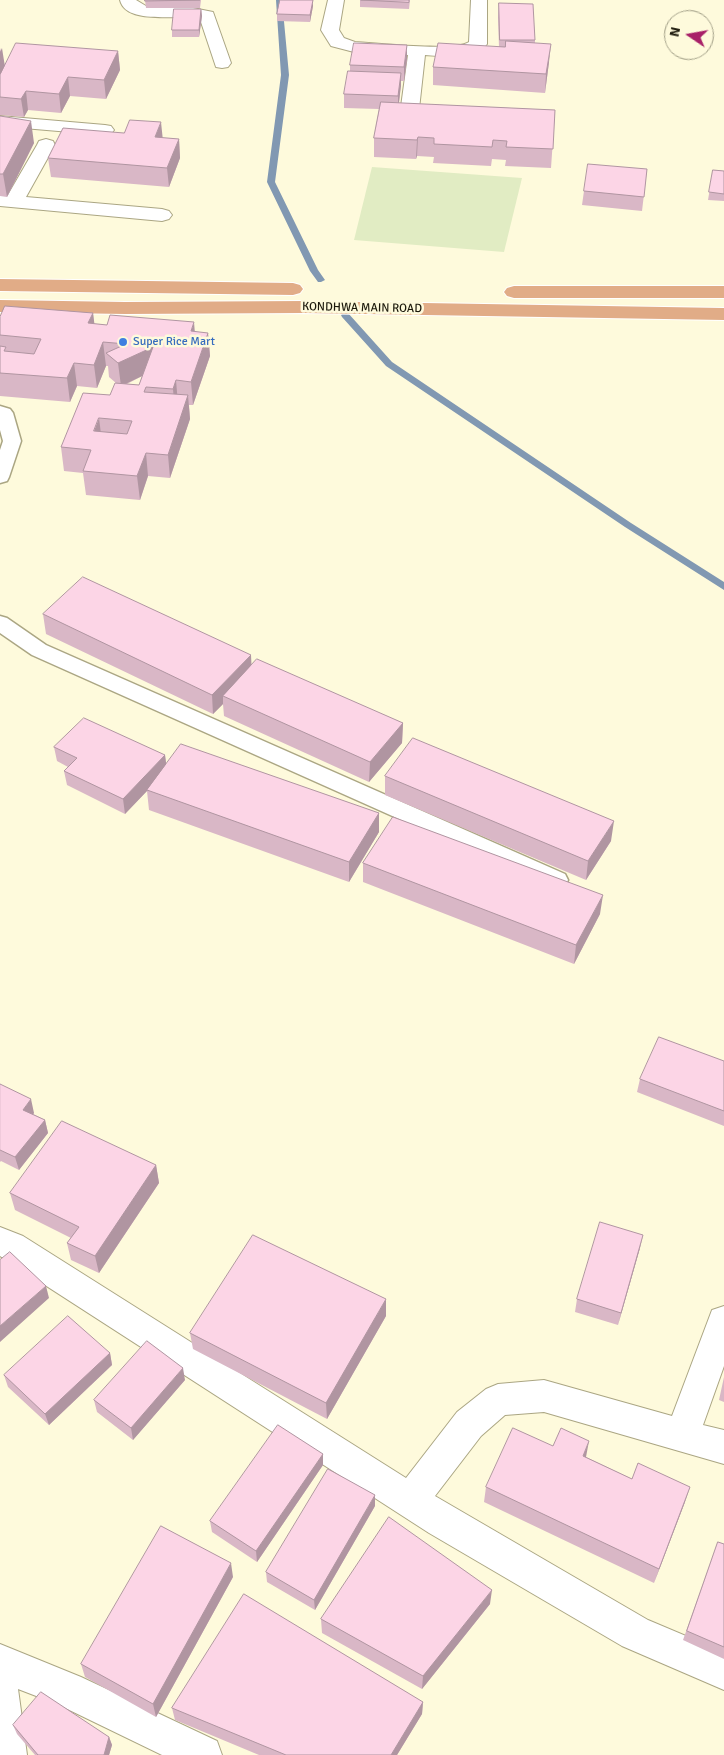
<!DOCTYPE html>
<style>
body{margin:0}
#map{position:relative;width:724px;height:1755px;overflow:hidden;background:#fefadc;font-family:Signika,sans-serif}
canvas{display:block}
.north{position:absolute;left:664px;top:10px;width:50px;height:50px;box-sizing:border-box;background:#fefadc;border:1px solid #a3a088;border-radius:50%;rotate:282deg;font-size:14px;font-weight:700;line-height:20px;text-align:center;color:#1b180b}
.north::after{content:'';display:block;margin:auto;width:18px;height:22px;background:#a82068;clip-path:polygon(50% 0,100% 100%,50% 72%,0 100%)}
</style>
<div id="map">
<canvas width="724" height="1755"></canvas>
<div class="north">N</div>
</div>
<script>
const g = document.querySelector('canvas').getContext('2d');
g.lineJoin = 'round';
function fillPath(path, color) { g.fillStyle = color; g.fill(path, 'evenodd'); }
function trace(path, color, width, dash) { g.strokeStyle = color; g.lineWidth = width; g.lineCap = dash ? 'butt' : 'round'; g.setLineDash(dash || []); g.stroke(path); }
function drawText(font, color, halo, rows, align = 'center') {
  g.font = font + ' Signika,sans-serif'; g.lineWidth = 5; g.setLineDash([]); g.textBaseline = 'middle'; g.strokeStyle = halo; g.fillStyle = color; for (const [text, x, y, turn = 0] of rows) {
    g.save(); g.translate(x, y); g.rotate((+turn || 0) * Math.PI / 180); g.textAlign = isNaN(turn) ? turn : align; if (halo) g.strokeText(text, 0, 0); g.fillText(text, 0, 0); g.restore();
  }
}
fillPath(new Path2D(`
 M372,167L522,178L504,252L354,240Z`), '#e1ecc3');
fillPath(new Path2D(`
 M276,0H282L289,75L275,182L318,270L325,280L321,282H318L310,271L267,182L281,75Z
 M345,312L348,313L392,362L631,523L724,582V590L625,527L386,366L342,317L341,315Z`), '#8198b2');
const service = new Path2D(`
 M0,406L10,409L13,413L21,441L9,477L7,481L0,483V450L3,441L0,430Z
 M0,616L7,618L46,645L565,874L568,880L565,886L557,889L549,886L32,655L0,633Z`);
const minor = new Path2D(`
 M120,0H136L146,6L188,7L213,12L231,63L228,67L222,68L216,67L200,19C180,13 126,26 120,0Z
 M328,0H344L339,30L344,38L355,42C378,43 453,52 469,42L471,0H487V44C475,61 443,56 425,55L419,109L442,112L445,116L442,120C430,123 415,121 403,118L400,114L408,55L354,52L331,46L321,30Z
 M0,116L105,125L111,126L114,130L111,134L105,135L0,126Z
 M46,139L53,141L55,145L26,197L162,209L169,211L172,215L169,219L162,221L0,206V194L8,195L37,145L39,141Z
 M0,1227L23,1236L406,1478L457,1412L486,1389L498,1384L544,1380L672,1416L712,1310L724,1306V1366L703,1425L724,1430V1464L544,1412L505,1415L481,1436L435,1496L648,1620L724,1652V1690L622,1646L429,1533L0,1256Z
 M0,1644L81,1677L217,1741L222,1755H162L57,1704L18,1689L27,1755H0Z`);
const primary = new Path2D(`
 M0,279L293,283L300,285L303,289L300,293L293,295L0,291Z
 M514,286H724V298H514L507,296L504,292L507,288Z
 M0,300L125,302L304,301L724,308V320L304,313L125,314L0,312Z`);
trace(service, '#aba683', 3);
trace(minor, '#aba683', 2);
trace(primary, '#fff', 2);
fillPath(service, '#fff');
fillPath(minor, '#fff');
fillPath(primary, '#e1ac87');
fillPath(new Path2D(`
 M145,0H201L200,8H146Z
 M360,0H410L409,9L360,7Z
 M499,3L535,40V43L549,62L545,93L433,85V67L499,47L498,17Z
 M313,6L310,22L277,21V14Z
 M201,9L202,16L199,37H172V30Z
 M0,48L5,66L118,51L120,70L106,99L70,96L61,113L28,110L24,117L0,115Z
 M407,59L404,81H401L399,103L555,110L551,168L505,166L506,160L492,159L491,166L433,163L434,157L417,156L416,159L374,157V138L379,109L344,108V94L350,71V65Z
 M0,116L34,143L7,197L0,196Z
 M163,138L179,139L180,158L169,187L51,177L48,158Z
 M647,169L642,211L582,205L584,191Z
 M713,170L724,171V201L708,200Z
 M93,313L94,324L208,333L210,356L193,405H189L190,419L170,478L148,476L140,500L86,495L83,473L64,471L61,447L110,395L116,383L109,377L108,366H106L97,388L77,386L70,402L0,396V317ZM142,376L139,385L127,384Z
 M43,614L252,665L403,723L402,743L369,782L224,716L223,704L213,714L46,634Z
 M54,747L165,755L166,764L379,813V832L349,882L149,810L147,791L125,814L67,785L64,771L68,767L57,761Z
 M385,776L611,841L586,880L385,795Z
 M363,863L600,914L574,964L363,882Z
 M724,1061V1126L637,1092L640,1079Z
 M0,1084L34,1113L33,1114L45,1120L48,1133L19,1170L1,1161L0,1162Z
 M156,1165L159,1183L99,1273L71,1260L67,1243L71,1238L15,1210L10,1193Z
 M640,1248L618,1325L575,1312L577,1299Z
 M386,1316L327,1419L193,1349L190,1333Z
 M110,1353L112,1365L49,1425L8,1387L4,1375Z
 M724,1377V1402L719,1400Z
 M185,1380L133,1440L97,1412L94,1400Z
 M553,1446L586,1457L632,1479L685,1502L654,1583L484,1502L486,1487Z
 M323,1454V1465L257,1562L212,1532L210,1521Z
 M375,1506L315,1610L267,1582L266,1572Z
 M718,1542L724,1544V1659L683,1640Z
 M233,1577L156,1717L85,1677L81,1664Z
 M490,1604L422,1689L322,1633L321,1619Z
 M423,1702L422,1714L397,1755H259L175,1720L172,1708Z
 M13,1725L109,1737L112,1745L109,1755H35L17,1734Z`), '#d9b7c6');
fillPath(new Path2D(`
 M313,0V6L310,22V15Z
 M201,9L202,16L199,37V30Z
 M551,44L549,62L545,93L546,74Z
 M407,45V59L404,81V67Z
 M2,48L5,67L0,76V52Z
 M118,51L120,70L106,99L104,80Z
 M401,73V86L398,110V96Z
 M68,77L70,96L61,113L59,94Z
 M26,91L28,110L24,117L21,99Z
 M31,121L34,143L7,197L3,174Z
 M161,122L163,141L155,137Z
 M418,137L417,156L416,159L417,140Z
 M179,139L180,158L169,187L167,168Z
 M93,313L96,336L88,323Z
 M194,322L196,346L191,331Z
 M208,333L210,356L193,405L191,382Z
 M103,342L106,366L97,388L94,365Z
 M153,347L155,370L121,386L118,363Z
 M74,363L77,386L70,402L67,378Z
 M176,380L178,404L175,413L173,389Z
 M188,395L190,419L170,478L168,455Z
 M99,418L102,442L94,431Z
 M146,453L148,476L140,500L137,476Z
 M251,655L252,675L223,696V704L213,714L212,695Z
 M403,723L402,743L369,782L370,762Z
 M165,755L167,770L125,814L123,799Z
 M379,813V832L349,882V862Z
 M614,821L611,841L586,880L588,861Z
 M603,895L600,914L574,964L576,945Z
 M31,1099L34,1113L27,1123L23,1110Z
 M45,1120L48,1133L19,1170L15,1157Z
 M156,1165L159,1183L99,1273L95,1256Z
 M643,1235L640,1248L618,1325L621,1313Z
 M46,1286L49,1298L0,1342V1326Z
 M386,1299V1316L327,1419L326,1403Z
 M110,1353L112,1365L49,1425L45,1414Z
 M183,1368L185,1380L133,1440L131,1428Z
 M589,1441L586,1457L580,1471L583,1456Z
 M323,1454V1465L257,1562L256,1551Z
 M690,1487L685,1502L654,1583L659,1569Z
 M375,1495V1506L315,1610L314,1600Z
 M231,1563L233,1577L156,1717L153,1704Z
 M492,1590L490,1604L422,1689L423,1676Z
 M423,1702L422,1714L397,1755H391Z
 M109,1737L112,1745L109,1755H104Z`), '#b095a1');
const building = new Path2D(`
 M145,0H200L145,1Z
 M280,0H313L310,15L277,14Z
 M361,0H409V2Z
 M499,3L533,4L535,40H500Z
 M174,9H201L199,30H172Z
 M506,41L551,44L546,74L433,67L438,43L505,47Z
 M16,43L118,51L104,80L68,77L59,94L26,91L21,99L0,97V75Z
 M354,43L407,45L404,67L350,65Z
 M348,71L401,73L398,96L344,94Z
 M381,102L555,110L553,149L506,147L507,141L493,140L492,147L434,144V138L418,137L417,140L374,138Z
 M0,116L31,121L3,174H0Z
 M130,120L161,122L155,137L179,139L167,168L48,158L63,128L124,133Z
 M588,164L647,169L644,197L584,191Z
 M713,170L724,171V194L709,192Z
 M5,306L93,313L88,323L107,325L110,315L194,322L191,331L208,333L191,382L176,380L173,389L146,387L144,392L188,395L168,455L146,453L137,476L83,471L91,450L61,447L83,393L110,395L115,383L139,385L153,347L118,363L106,353L126,344L103,342L94,365L74,363L67,378L0,373V346L6,347L4,351L34,354L41,339L0,335V317ZM99,418L132,421L127,434L94,431Z
 M83,577L251,655L212,695L43,614Z
 M257,659L403,723L370,762L223,696Z
 M84,718L165,755L123,799L64,771L77,758L54,747Z
 M413,738L614,821L588,861L385,776Z
 M181,744L379,813L349,862L147,790Z
 M393,817L603,895L576,945L363,863Z
 M659,1037L724,1061V1111L640,1079Z
 M0,1084L31,1099L23,1110L45,1120L15,1157L0,1150Z
 M62,1121L156,1165L95,1256L67,1243L79,1227L10,1193Z
 M600,1222L643,1235L621,1313L577,1299Z
 M253,1235L386,1299L326,1403L190,1333Z
 M10,1252L46,1286L0,1326V1260Z
 M68,1316L110,1353L45,1414L4,1375Z
 M147,1341L183,1368L131,1428L94,1400Z
 M278,1425L323,1454L256,1551L210,1521Z
 M513,1428L553,1446L561,1428L589,1441L583,1456L632,1479L638,1463L690,1487L659,1569L486,1487Z
 M328,1469L375,1495L314,1600L266,1572Z
 M389,1517L492,1590L423,1676L321,1619Z
 M161,1526L231,1563L153,1704L81,1664Z
 M718,1542L724,1544V1647L687,1631Z
 M244,1594L423,1702L391,1755H286L172,1708Z
 M41,1692L109,1737L104,1755H38L13,1725Z`);
fillPath(building, '#fcd5e6');
trace(building, '#b095a1', 1);
for (const [x, y, r, color] of [
 [123,342,5,"#3f7fe0"]
]) { const dot = new Path2D(); dot.arc(x, y, r, 0, 2 * Math.PI); g.fillStyle = color; g.fill(dot); trace(dot, '#fefadc', 2); }
drawText('12px', '#1b180b', '#fefadc', [
 ["KONDHWA MAIN ROAD",362,308,1]
]);
drawText('12px', '#366cbe', '#fefadc', [
 ["Super Rice Mart",133,342]
], 'left');
</script>
